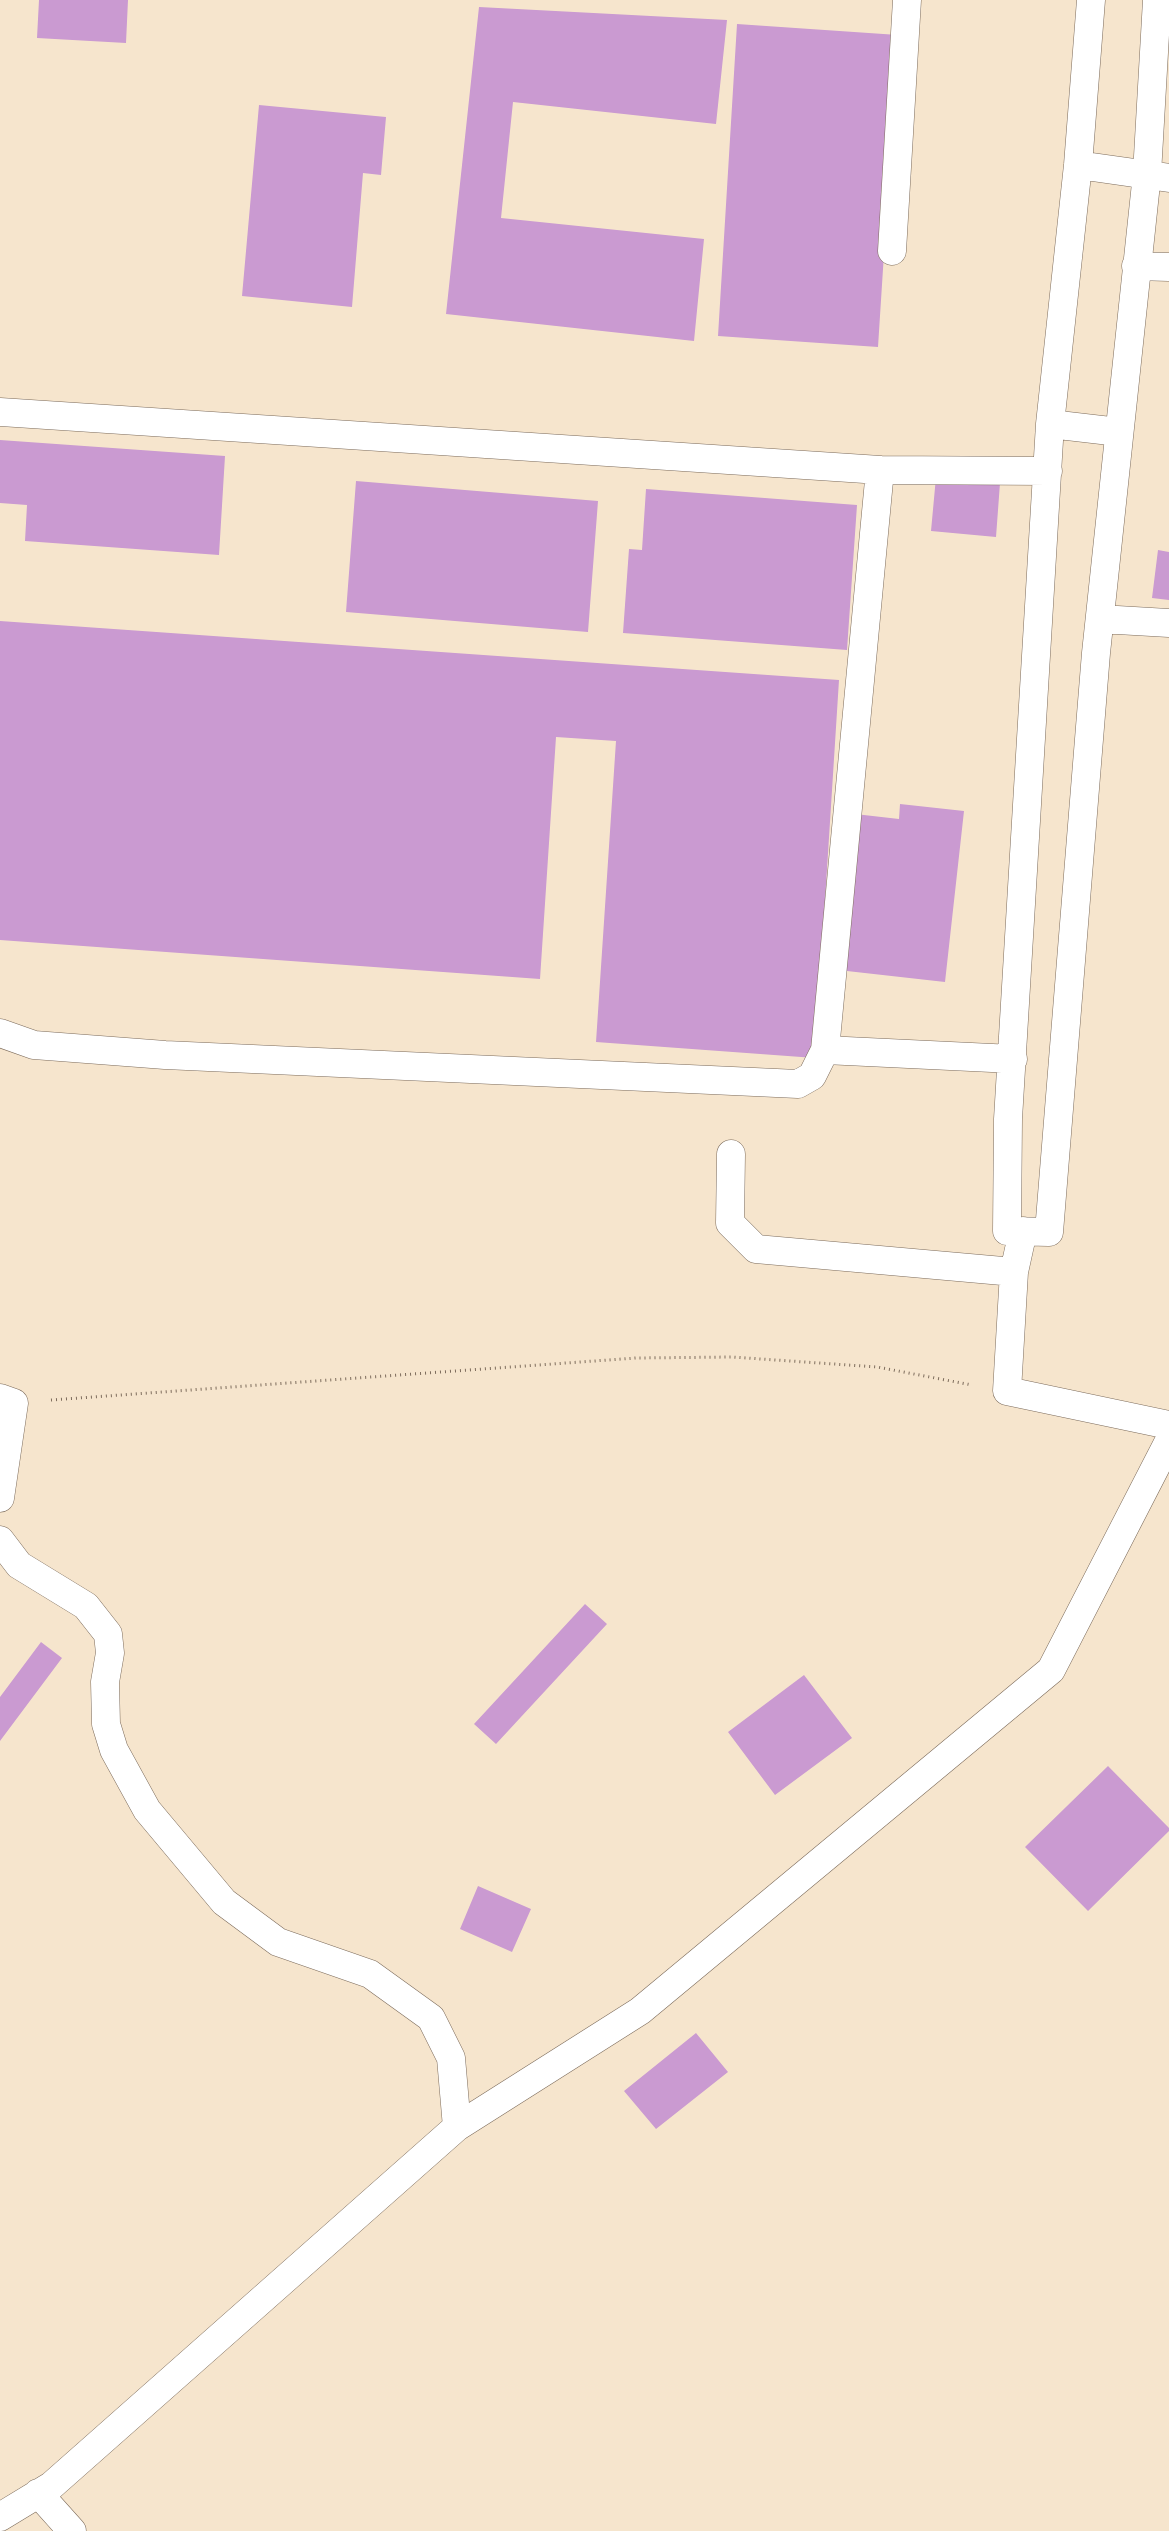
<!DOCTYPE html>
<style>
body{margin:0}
canvas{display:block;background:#f6e5cd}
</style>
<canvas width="1169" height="2531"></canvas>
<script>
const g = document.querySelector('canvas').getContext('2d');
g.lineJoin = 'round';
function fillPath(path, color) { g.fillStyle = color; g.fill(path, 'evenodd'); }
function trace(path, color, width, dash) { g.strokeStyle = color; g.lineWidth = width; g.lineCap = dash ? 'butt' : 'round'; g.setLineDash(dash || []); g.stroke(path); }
fillPath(new Path2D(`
 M39,0H128L126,43L37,38Z
 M479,7L727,20L716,124L513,102L501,218L704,239L694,341L446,314Z
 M737,24L898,35L878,347L718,336Z
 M259,105L386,117L381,175L363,173L352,307L242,296Z
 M0,440L225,456L219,555L25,541L27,505L0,503Z
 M936,477L1000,483L996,537L931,531Z
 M356,481L598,501L588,632L346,612Z
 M646,489L857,505L847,650L623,633L629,549L642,550Z
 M1158,550L1169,552V600L1152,598Z
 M0,621L839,680L815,1058L596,1042L616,741L556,737L540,979L0,940Z
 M900,804L964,811L945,982L838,970L855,814L899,819Z
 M585,1604L607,1624L496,1744L474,1724Z
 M41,1642L62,1658L0,1741V1697Z
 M804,1675L852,1738L775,1795L728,1732Z
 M1108,1766L1169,1828V1831L1088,1911L1025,1847Z
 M478,1886L531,1909L512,1952L460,1929Z
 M696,2033L728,2072L656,2129L624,2091Z`), '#ca9ad1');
const minor = new Path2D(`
 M1091,0L1078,165L1050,424L1008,1119L1007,1231L1049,1232L1096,653L1147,174L1157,0
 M1078,165L1169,178
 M892,251L907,0
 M1136,266L1169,267
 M0,412L880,470L1048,471
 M1050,424L1119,432
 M1100,619L1169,623
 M0,1033L34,1045L165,1055L798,1084L812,1076L825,1050L880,470
 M825,1050L1013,1059
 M731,1154L730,1223L756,1249L1014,1272
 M1023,1231L1014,1272L1007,1391L1169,1425
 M0,1398L14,1403L0,1498
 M0,1540L19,1565L86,1606L108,1634L110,1653L105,1682L106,1724L114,1750L147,1810L224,1902L278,1942L370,1974L431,2018L451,2058L457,2127
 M38,2493L72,2531
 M0,2517L51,2486L457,2127L640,2011L1051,1670L1169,1441`);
trace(minor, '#7c6b5b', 29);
trace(new Path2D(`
 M51,1400L636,1358L732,1357L877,1367L972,1385`), '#7c6b5b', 3, [1, 4]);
trace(minor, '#fff', 28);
</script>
